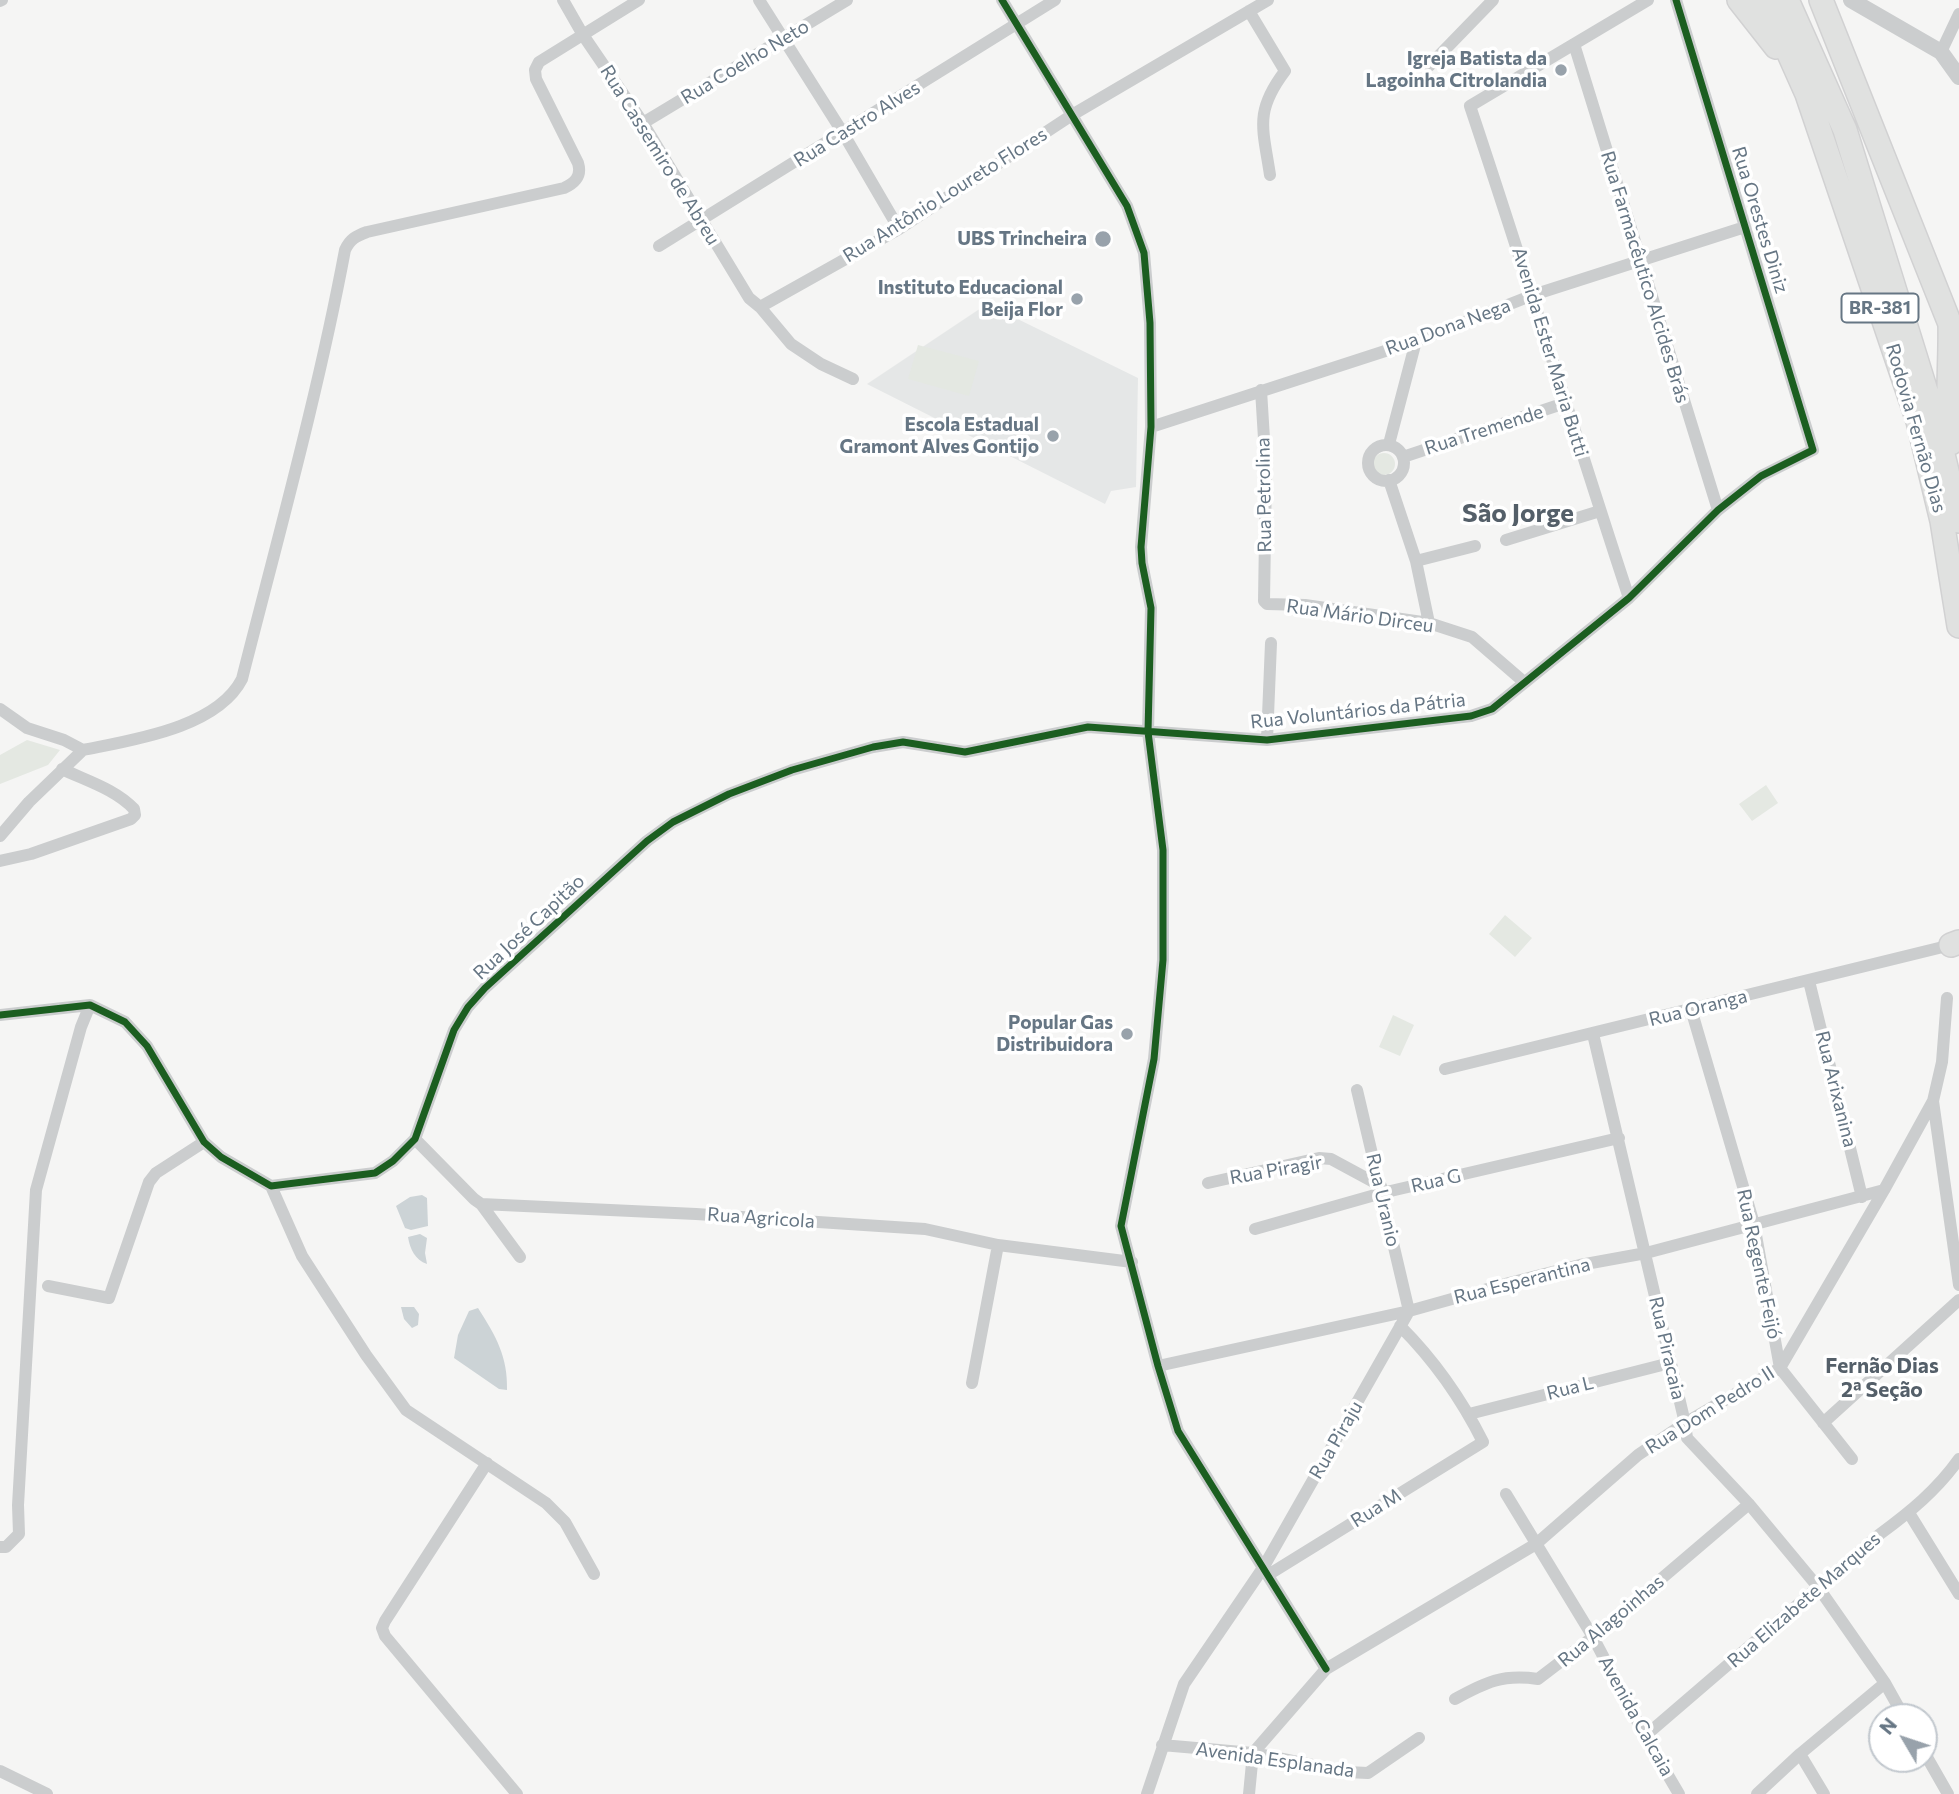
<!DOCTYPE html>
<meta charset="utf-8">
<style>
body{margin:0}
#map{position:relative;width:1959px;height:1794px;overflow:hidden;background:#f5f5f4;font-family:Commissioner,sans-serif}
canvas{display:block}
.north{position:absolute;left:1868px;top:1703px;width:70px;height:70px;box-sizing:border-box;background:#fff;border:2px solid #c2c8ce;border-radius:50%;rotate:309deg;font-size:19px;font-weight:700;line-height:28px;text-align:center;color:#667684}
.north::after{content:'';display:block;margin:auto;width:24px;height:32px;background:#98a2ab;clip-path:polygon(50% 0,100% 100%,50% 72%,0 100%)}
</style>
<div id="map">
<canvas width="1959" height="1794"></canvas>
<div class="north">N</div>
</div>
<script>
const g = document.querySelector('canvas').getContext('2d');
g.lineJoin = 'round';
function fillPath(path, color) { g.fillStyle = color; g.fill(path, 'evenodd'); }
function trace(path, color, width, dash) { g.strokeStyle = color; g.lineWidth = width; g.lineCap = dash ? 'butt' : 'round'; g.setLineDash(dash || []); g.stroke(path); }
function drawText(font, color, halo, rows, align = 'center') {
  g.font = font + ' Commissioner,sans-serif'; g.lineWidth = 7; g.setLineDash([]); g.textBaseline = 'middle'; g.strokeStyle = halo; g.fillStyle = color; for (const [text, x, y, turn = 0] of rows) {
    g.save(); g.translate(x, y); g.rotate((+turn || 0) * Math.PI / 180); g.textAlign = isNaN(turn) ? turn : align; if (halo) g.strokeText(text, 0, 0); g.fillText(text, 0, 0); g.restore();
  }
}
fillPath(new Path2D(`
 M987,304L1138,378L1136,487L1111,491L1105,504L867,384Z`), '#e5e7e7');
fillPath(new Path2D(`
 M918,345L979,361L969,396L908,379Z
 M1373 464a11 11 0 1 1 22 0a11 11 0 1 1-22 0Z
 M27,740L60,750L48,765L0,784V755Z
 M1766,785L1778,803L1752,821L1739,804Z
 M1505,915L1532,938L1515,957L1489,934Z
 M1393,1015L1414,1025L1400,1056L1379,1047Z`), '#e4e8e2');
fillPath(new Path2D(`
 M422,1195L427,1198L428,1226L411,1230L405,1228L396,1206L410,1197Z
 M420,1234L427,1238L425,1253L427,1264C415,1260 410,1249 408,1237Z
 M401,1307H414L419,1314L418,1325L412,1328L404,1319Z
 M478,1308C496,1336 508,1357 507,1390L499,1389L454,1358L458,1335L469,1311Z`), '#ccd3d6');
const motorway = new Path2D(`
 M1739,0L1776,47
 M1765,0L1807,94L1918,421L1942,521L1959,626
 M1787,0L1845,130L1934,417L1959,521
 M1821,0L1950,324C1951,364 1946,404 1951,443
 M1951,945L1959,942`);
trace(motorway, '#d1d1d2', 26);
trace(new Path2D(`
 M563,0L583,35L643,123L749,298L760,307
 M759,0L843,133L899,229
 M1002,0L1127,206L1144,253L1150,323L1151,427L1141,547L1142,563L1151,608L1148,732L1163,850V960L1154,1059L1121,1226L1158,1366L1178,1431L1326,1669
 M0,1L2,0
 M1249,11L1285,71C1254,112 1263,128 1270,175
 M1574,44L1718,510
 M1941,52L1959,14
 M1429,66L1493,0
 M643,123L847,0
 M659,246L1055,0
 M853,379L821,364L791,344L760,307L899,229L1072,115L1268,0
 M1261,390L1266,471L1264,601L1267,604L1305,605L1429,623L1472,637L1524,682
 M1151,427L1416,341L1533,295L1745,227
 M1389,444L1416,341
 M1368 463a18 18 0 1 1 36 0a18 18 0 1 1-36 0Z
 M1403,457L1565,403
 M1389,480L1416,561L1429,623
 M1506,540L1600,511
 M1416,561L1475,546
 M1629,598C1575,434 1525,270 1470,106L1648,0
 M0,709L27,728L64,740L83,750C132,740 217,728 242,679C278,537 318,394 345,250C350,239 356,236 367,232L564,188C575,183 582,176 578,163L536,79L535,70L539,62L639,0
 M1267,740L1271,643
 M0,836L29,802L83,750
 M0,861L31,854L131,819L135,815L134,809C115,789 87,781 62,769
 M1809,981L1862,1197
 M1691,1009L1754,1224L1780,1368L1852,1459
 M0,1015L90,1005L125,1022L147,1046L204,1142L221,1157L271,1186L375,1173L393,1161L415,1139L454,1030L468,1007L485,988L647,841L673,822L729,794L792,770L873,747L903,742L965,752L1088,727L1267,740L1471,716L1492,709L1629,598L1718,510L1761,476L1813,450L1676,0
 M1593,1034L1685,1423L1687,1438L1749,1504L1818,1587L1885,1683L1904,1717
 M1445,1069L1951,945
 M1933,1101L1959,1285
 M415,1139L474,1199L481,1204L696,1214L925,1229L998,1245L1132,1262
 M1208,1183L1319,1158L1331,1159L1381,1186
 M271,1186L302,1256L366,1355L406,1410L546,1503L565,1522L594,1574
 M481,1204L520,1257
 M1255,1229L1382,1193L1619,1138
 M48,1286L109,1298L149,1182L156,1173L204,1142
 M1158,1366L1409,1311L1509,1283L1580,1265L1646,1253L1884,1190
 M972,1383L998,1245
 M1469,1414L1670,1363
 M1823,1423L1959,1300
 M487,1463L385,1621L382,1628L385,1636L517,1794
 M1506,1494L1593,1637L1645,1736L1679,1794
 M1909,1513L1959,1594
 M0,1547H6L19,1534L18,1505L36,1190L81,1027L90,1005
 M1268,1575L1483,1442C1462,1400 1433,1359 1400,1326
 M1455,1699C1486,1682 1502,1674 1538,1679L1593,1637L1749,1504
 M1645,1736L1880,1534C1910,1512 1937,1490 1959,1459
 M1162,1745L1253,1753L1347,1772L1368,1773L1419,1738
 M1924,1752L1948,1794
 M1800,1754L1824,1794
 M0,1771L47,1794
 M1147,1794L1184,1684L1263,1568L1409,1311L1357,1090
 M1249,1794L1253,1753L1326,1669L1536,1544L1638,1455L1685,1423L1780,1368L1884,1190L1933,1101L1942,1062L1947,998
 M1757,1794L1800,1754L1885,1683`), '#cbcdce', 12);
trace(new Path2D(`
 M1851,0L1941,52L1959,77`), '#cbcdce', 16);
trace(motorway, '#e0e1e0', 23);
trace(new Path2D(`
 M1002,0L1127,206L1144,253L1150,323L1151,427L1141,547L1142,563L1151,608L1148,732L1163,850V960L1154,1059L1121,1226L1158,1366L1178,1431L1326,1669
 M0,1015L90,1005L125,1022L147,1046L204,1142L221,1157L271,1186L375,1173L393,1161L415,1139L454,1030L468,1007L485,988L647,841L673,822L729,794L792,770L873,747L903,742L965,752L1088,727L1267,740L1471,716L1492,709L1629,598L1718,510L1761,476L1813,450L1676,0`), '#1b5e20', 7);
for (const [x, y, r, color] of [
 [1561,70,7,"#98a2ab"],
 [1103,239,9,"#98a2ab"],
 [1077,299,7,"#98a2ab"],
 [1053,436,7,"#98a2ab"],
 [1127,1034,7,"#98a2ab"]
]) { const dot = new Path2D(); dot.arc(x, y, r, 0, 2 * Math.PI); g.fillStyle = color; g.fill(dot); trace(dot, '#fff', 2.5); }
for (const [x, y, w] of [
 [1880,308,77]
]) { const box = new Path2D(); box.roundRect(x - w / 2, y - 14.5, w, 29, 5); g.fillStyle = '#fff'; g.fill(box); trace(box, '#667684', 2); }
drawText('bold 18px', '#667684', null, [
 ["BR-381",1880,308]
]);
drawText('bold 19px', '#667684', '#fff', [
 ["Igreja Batista da",1547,59],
 ["Lagoinha Citrolandia",1547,81],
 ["UBS Trincheira",1087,239],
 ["Instituto Educacional",1063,288],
 ["Beija Flor",1063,310],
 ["Escola Estadual",1039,425],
 ["Gramont Alves Gontijo",1039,447],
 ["Popular Gas",1113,1023],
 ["Distribuidora",1113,1045]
], 'right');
drawText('19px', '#667684', '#fff', [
 ["Rua Coelho Neto",745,62,-31],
 ["Rua Castro Alves",857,124,-32],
 ["Rua Cassemiro de Abreu",660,155,58],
 ["Rua Antônio Loureto Flores",945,195,-32],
 ["Rua Orestes Diniz",1760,220,73],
 ["Rua Farmacêutico Alcides Brás",1645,277,73],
 ["Rua Dona Nega",1448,327,-20],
 ["Avenida Ester Maria Butti",1550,352,73],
 ["Rodovia Fernão Dias",1916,428,74],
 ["Rua Tremende",1484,430,-18],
 ["Rua Petrolina",1264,495,-91],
 ["Rua Mário Dirceu",1360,616,8],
 ["Rua Voluntários da Pátria",1358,711,-6],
 ["Rua José Capitão",529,927,-43],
 ["Rua Oranga",1698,1008,-14],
 ["Rua Arixanina",1836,1089,76],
 ["Rua Piragir",1276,1170,-10],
 ["Rua G",1436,1181,-13],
 ["Rua Uranio",1383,1200,77],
 ["Rua Agricola",761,1218,4],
 ["Rua Regente Feijó",1759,1264,78],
 ["Rua Esperantina",1522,1281,-14],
 ["Rua Piracaia",1667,1348,77],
 ["Rua L",1570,1388,-14],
 ["Rua Dom Pedro II",1710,1410,-32],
 ["Rua Piraju",1336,1440,-60],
 ["Rua M",1376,1508,-32],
 ["Rua Elizabete Marques",1804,1600,-41],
 ["Rua Alagoinhas",1611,1621,-40],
 ["Avenida Calcaia",1636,1716,61],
 ["Avenida Esplanada",1275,1760,8]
]);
drawText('bold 21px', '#545f69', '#fff', [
 ["Fernão Dias",1882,1366],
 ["2ª Seção",1882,1390]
]);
drawText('bold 26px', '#545f69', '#fff', [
 ["São Jorge",1518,513]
]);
</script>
